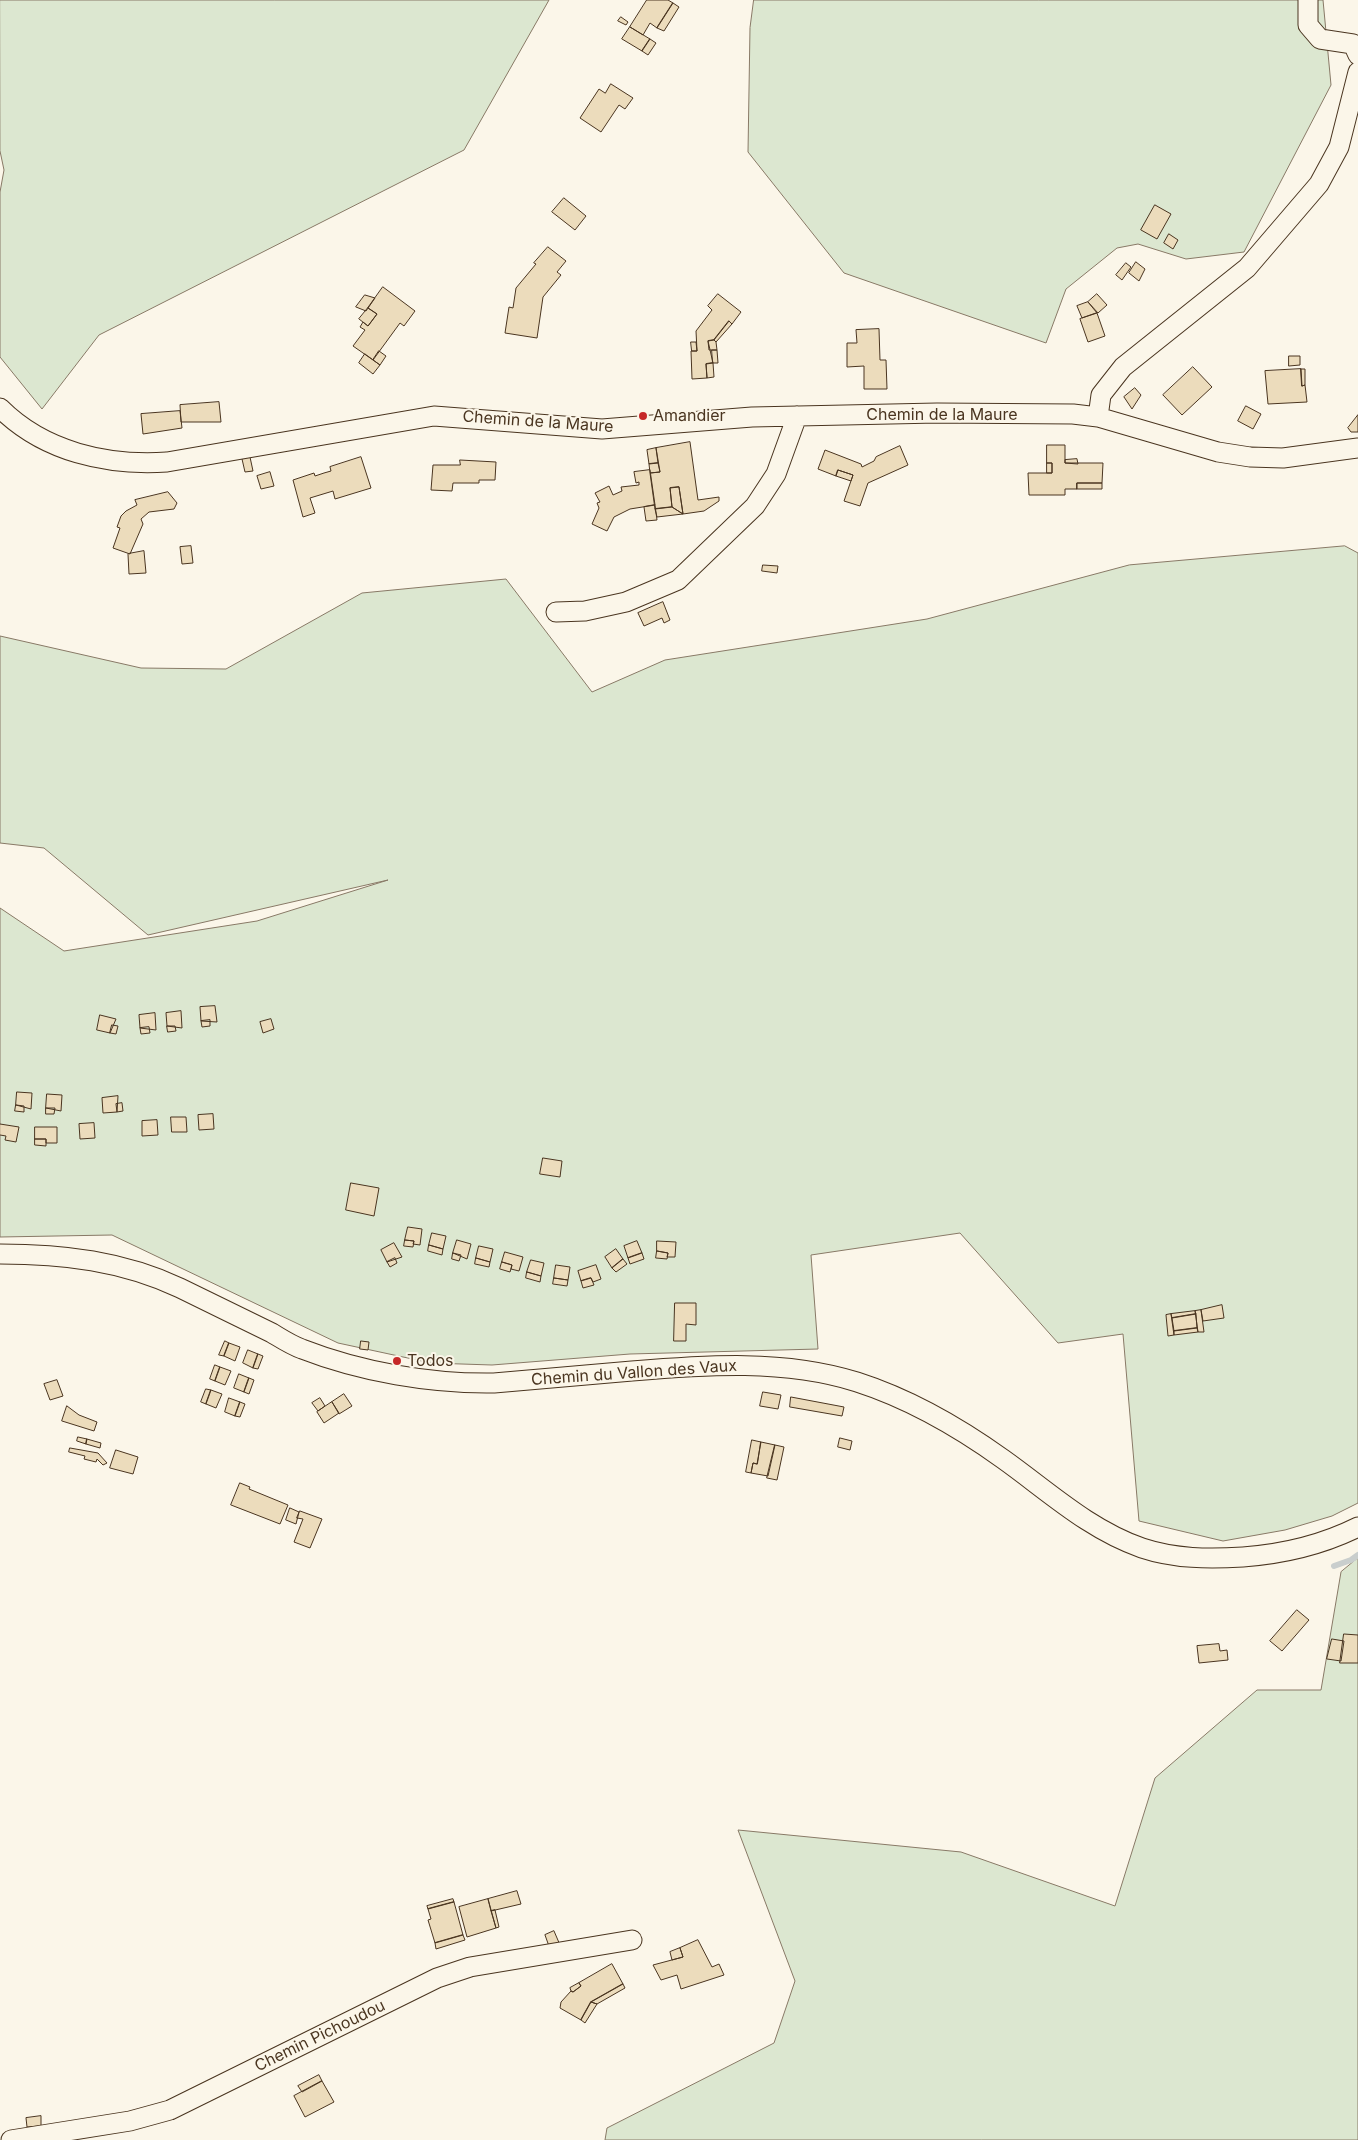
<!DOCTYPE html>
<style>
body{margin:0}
canvas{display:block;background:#fbf6e9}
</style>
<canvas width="1358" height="2140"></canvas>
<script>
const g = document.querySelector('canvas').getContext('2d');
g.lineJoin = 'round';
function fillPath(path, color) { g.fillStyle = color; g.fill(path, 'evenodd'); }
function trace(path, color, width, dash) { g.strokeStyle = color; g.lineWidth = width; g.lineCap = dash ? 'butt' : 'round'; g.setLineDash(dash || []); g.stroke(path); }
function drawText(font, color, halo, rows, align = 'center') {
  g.font = font + ' Inter,sans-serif'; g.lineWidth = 4; g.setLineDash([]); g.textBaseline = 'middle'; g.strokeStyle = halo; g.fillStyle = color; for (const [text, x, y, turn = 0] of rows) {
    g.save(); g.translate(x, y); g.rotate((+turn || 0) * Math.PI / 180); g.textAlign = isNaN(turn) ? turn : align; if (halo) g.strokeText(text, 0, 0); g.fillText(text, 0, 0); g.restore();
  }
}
const green = new Path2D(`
 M0,0H549L464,150L99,335L42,409L0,357V192L4,170L0,151Z
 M754,0H1323L1331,85L1244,252L1186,259L1138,244L1117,248L1066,289L1046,343L844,273L748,152L750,28Z
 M1345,546L1358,553V1503L1332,1516L1285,1530L1223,1541L1139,1521L1123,1334L1058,1343L960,1233L811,1255L818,1349L630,1354L492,1365L431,1363L338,1343L112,1235L0,1237V908L64,951L257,921L388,880L148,935L44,848L0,843V636L141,668L226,669L362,593L506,579L592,692L665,660L927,619L1129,565Z
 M1358,1558V2140H605L607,2128L774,2043L795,1981L738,1830L961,1852L1115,1906L1155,1778L1257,1690H1321L1341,1572Z`);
fillPath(green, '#dce7d0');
trace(green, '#887966', 1);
trace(new Path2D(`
 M1334,1566L1351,1560L1358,1555`), '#c9cecd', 6);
const building = new Path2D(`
 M647,0H668L673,3L657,28L650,23L643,35L630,27Z
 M673,3L679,7L664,31L657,28Z
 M621,17L628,22L626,25L618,21Z
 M630,27L650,39L642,51L622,39Z
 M650,39L656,43L648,55L642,51Z
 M611,84L633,98L625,109L619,105L601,132L580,118L599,89L605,93Z
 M564,198L586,216L575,230L552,212Z
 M1155,205L1171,214L1157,239L1141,230Z
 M1169,234L1178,240L1173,249L1164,243Z
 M548,247L566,261L557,272L561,275L543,297L537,338L505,333L509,307L513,308L516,288L536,264L534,263Z
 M1136,262L1145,269L1139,281L1129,273Z
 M1126,263L1131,267L1122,280L1116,275Z
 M383,287L415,311L404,326L400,323L373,360L353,346L365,330L360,327L363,322L368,326L377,314L368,308Z
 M718,294L741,312L732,324L729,321L714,340L708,341L713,363L706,364L707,378L692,379L691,351H697L696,331L712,310L708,306Z
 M1097,294L1107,305L1098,313L1088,302Z
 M365,295L375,298L366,311L356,307Z
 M1088,302L1097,313L1082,318L1077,306Z
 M368,308L377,314L368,326L359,319Z
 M1097,313L1105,336L1088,342L1080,319Z
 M729,321L732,324L716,342L714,340Z
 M879,329L880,360H886L887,389H864V366L847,367V343H857L856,330Z
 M714,340L716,342L717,350H709L708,341Z
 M691,342H696L697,351H692Z
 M712,350H717L718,363H713Z
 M379,351L386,356L380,365L373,360Z
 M365,354L380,365L373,374L359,363Z
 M1289,356H1300V365L1289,366Z
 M713,363L714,377L707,378L706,364Z
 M1193,367L1212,387L1182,415L1163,395Z
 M1301,369L1302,386L1305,385L1307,402L1268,404L1265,371Z
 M1301,369H1305V385L1302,386Z
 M1135,388L1141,395L1132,409L1124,397Z
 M219,402L221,422H181L180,405Z
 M1246,406L1261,414L1253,429L1238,421Z
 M180,411L182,428L143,434L141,414Z
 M1358,415V432H1351L1348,428Z
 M690,442L698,500L719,497V501L704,511L683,514L679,487L670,488L672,507L655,509L650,473L660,472L656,448Z
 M1047,445H1065V463H1103L1102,483H1077V489H1065V495H1029L1028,473H1052V463H1047Z
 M900,446L908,465L868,483L860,506L844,501L853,475L838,470L836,476L818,469L825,450L861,464L862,467L874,461L876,457Z
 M656,448L658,463L649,464L647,450Z
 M250,457L253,471L245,472L242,459Z
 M361,457L371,488L335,499L333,491L310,498L315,513L303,517L293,480L314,473L315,476L324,473L331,471L330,467Z
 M1077,459L1078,464L1065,463V460Z
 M460,460L496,462L495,480H479V483H453L452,491L431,490L433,465H460Z
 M658,463L660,472L650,473L649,464Z
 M1047,463H1052V473H1047Z
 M650,470L655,505L630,509L614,517L607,531L592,524L599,508L597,503L600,502L595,493L609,486L613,495L622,491L621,487L639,485V482L636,483L634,472Z
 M838,470L853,475L851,481L836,476Z
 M270,472L274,486L261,489L257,476Z
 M1077,483H1102V489H1077Z
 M679,487L683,514L672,507L670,488Z
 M168,492L177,503L174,509L149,512L141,519L143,524L130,554L113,548L120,528L117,527L121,516L126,511L137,505L135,500Z
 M655,505L657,520L646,521L644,507Z
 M672,507L683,514L657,517L655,509Z
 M191,546L193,563L182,564L180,547Z
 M144,551L146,573L129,574L128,554Z
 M763,565L778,566L777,573L762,571Z
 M663,602L670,620L664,623L662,618L644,626L638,613Z
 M215,1006L217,1022L201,1021L200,1007Z
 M181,1011L182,1028L167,1026L166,1013Z
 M155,1013L156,1030L140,1028L139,1015Z
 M100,1015L116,1019L110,1033L97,1030Z
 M271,1019L274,1029L263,1033L260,1022Z
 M210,1020V1026L202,1027L201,1021Z
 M112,1025L118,1026L116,1034L110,1033Z
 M167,1026H175L176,1031L168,1032Z
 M149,1027L150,1033L141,1034L140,1028Z
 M17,1092L32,1093L31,1109L16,1105Z
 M47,1094L62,1095L61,1111L46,1108Z
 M118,1096L117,1112L103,1113L102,1098Z
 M122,1103L123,1111L117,1112L116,1104Z
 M16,1105L24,1106V1112L15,1111Z
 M46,1108H55L54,1114H46Z
 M213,1114L214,1129L199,1130L198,1115Z
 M171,1117H186L187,1132H172Z
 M157,1120L158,1135L142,1136V1121Z
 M94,1123L95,1138L80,1139L79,1124Z
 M0,1124L19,1127L16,1142L5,1140L6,1136L0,1135Z
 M35,1127H57V1143H46V1139H35Z
 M35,1139H46V1146L35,1145Z
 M543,1158L562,1161L560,1177L540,1174Z
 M351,1183L379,1188L374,1216L346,1210Z
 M408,1227L422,1229L420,1245L413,1244L414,1241L405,1240Z
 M432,1233L446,1236L443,1249L429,1245Z
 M405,1240L414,1241L413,1247L404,1246Z
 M457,1240L471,1244L467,1259L453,1253Z
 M637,1241L642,1253L628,1258L624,1246Z
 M657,1241L676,1242L675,1257H667L668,1253L657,1251Z
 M394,1243L402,1257L387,1262L381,1250Z
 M429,1245L443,1249L442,1255L428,1251Z
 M479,1246L493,1249L490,1262L476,1258Z
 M616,1249L623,1259L612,1268L605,1257Z
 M657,1251L668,1253L667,1259L656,1258Z
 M505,1252L523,1257L519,1271L511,1269L512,1265L502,1262Z
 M453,1253L461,1255L459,1261L452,1259Z
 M642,1253L644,1259L630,1264L628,1258Z
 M395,1258L397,1263L390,1267L387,1262Z
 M476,1258L490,1262L489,1267L475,1264Z
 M623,1259L627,1264L616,1272L612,1268Z
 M531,1260L544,1263L541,1276L527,1272Z
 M502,1262L512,1265L510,1272L500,1269Z
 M556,1265L570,1267L568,1280L554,1278Z
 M596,1265L601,1279L593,1282L591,1278L581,1281L578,1271Z
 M527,1272L541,1276L540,1282L526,1278Z
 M554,1278L568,1280L567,1286L553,1284Z
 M591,1278L594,1285L583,1288L581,1281Z
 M675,1303H696V1325L686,1324V1341H674Z
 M1222,1305L1224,1318L1203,1321L1201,1310Z
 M1201,1310L1204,1332H1198L1195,1311Z
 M1195,1311L1196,1314L1172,1318L1171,1314Z
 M1171,1314L1174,1335L1168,1336L1166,1315Z
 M1196,1314L1197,1328L1174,1331L1172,1318Z
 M1197,1328L1198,1332L1174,1335V1331Z
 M225,1341L229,1343L224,1356L219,1355Z
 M361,1341L369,1342L368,1350L360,1349Z
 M229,1343L240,1347L235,1361L224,1356Z
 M248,1350L258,1354L253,1368L243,1363Z
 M258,1354L263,1356L258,1369L253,1368Z
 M215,1365L220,1367L215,1381L210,1379Z
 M220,1367L231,1371L225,1385L215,1381Z
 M239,1374L249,1378L244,1392L234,1388Z
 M249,1378L254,1380L249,1394L244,1392Z
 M57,1380L63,1396L50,1400L44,1384Z
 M206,1389L211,1390L206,1404L201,1402Z
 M211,1390L222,1394L216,1408L206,1404Z
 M763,1392L781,1395L778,1409L760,1406Z
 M344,1394L352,1406L339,1414L332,1402Z
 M791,1397L844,1407L842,1416L790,1407Z
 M229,1398L240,1402L235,1416L225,1412Z
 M320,1398L325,1406L318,1411L312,1403Z
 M240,1402L245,1404L240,1417L235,1416Z
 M332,1402L339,1413L324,1423L317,1412Z
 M67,1406L79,1415L97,1422L94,1431L62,1421Z
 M78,1437L87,1439L86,1444L77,1441Z
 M840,1438L852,1441L850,1450L838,1447Z
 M87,1439L101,1443L100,1448L86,1444Z
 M752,1440L761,1442L757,1464L753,1463L751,1473L746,1472Z
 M761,1442L775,1445L768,1476L751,1473L753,1463L757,1464Z
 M775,1445L784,1447L777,1480L767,1478Z
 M70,1448L98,1453L107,1463L103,1465L97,1459L96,1462L84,1459L85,1456L69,1452Z
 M116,1450L138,1457L133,1474L110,1468Z
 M240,1483L250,1487L249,1489L288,1505L280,1524L231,1505Z
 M290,1508L299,1512L296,1524L286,1520Z
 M300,1511L322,1519L310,1548L294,1542L303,1519L297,1518Z
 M1297,1610L1309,1620L1282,1651L1270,1641Z
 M1344,1634L1358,1635V1663H1340Z
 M1332,1639L1344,1641L1341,1661L1327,1659Z
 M1219,1644L1220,1651L1227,1650L1228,1660L1199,1663L1197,1646Z
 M517,1891L521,1904L491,1911L488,1899Z
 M453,1899L454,1902L428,1909L427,1906Z
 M488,1899L496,1928L467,1937L459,1907Z
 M454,1902L463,1935L435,1943L428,1920L431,1919L428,1909Z
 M495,1910L499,1927L496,1928L491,1911Z
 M554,1931L560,1945L550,1949L545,1935Z
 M463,1935L465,1940L436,1949L435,1943Z
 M698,1940L712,1967L719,1964L724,1975L681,1989L677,1975L661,1980L653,1965L683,1957L680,1948Z
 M680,1948L683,1957L672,1960L670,1952Z
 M612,1964L623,1984L591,2002L581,2020L560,2008L561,2002L571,1991L573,1992L581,1986L579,1983Z
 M579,1983L581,1986L573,1992L571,1991L570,1988Z
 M623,1984L625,1988L597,2004L591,2002Z
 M591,2002L597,2004L585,2023L581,2020Z
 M319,2075L322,2081L302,2092L298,2086Z
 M322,2081L334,2102L305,2117L294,2096Z
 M41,2116V2126L27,2127L26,2118Z`);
fillPath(building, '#ecdcbc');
trace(building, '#4a3520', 1);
const street = new Path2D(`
 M1308,0V25L1320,39L1353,44L1358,55
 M0,408C44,452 107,466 167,462L434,416L602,429L752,417L937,413L1073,414L1098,417L1218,452L1250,457L1283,458L1358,448
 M1098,417L1101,395L1123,367L1247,268L1319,184L1339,147L1358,72
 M556,612L585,611L626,602L678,580L755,506L776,474L797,416
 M0,1254C63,1254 123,1261 180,1288C211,1303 241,1318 272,1333C282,1339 291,1345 302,1349C361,1372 431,1384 494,1383C540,1379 586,1375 632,1371C706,1365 784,1359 857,1382C910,1399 957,1426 1003,1459C1048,1491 1088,1529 1142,1548C1175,1559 1209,1559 1243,1557C1283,1554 1322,1545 1358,1527
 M11,2140L130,2121L170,2110L437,1978L470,1967L632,1940`);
trace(street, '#4a3520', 21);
trace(street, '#fbf6e9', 19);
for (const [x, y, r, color] of [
 [643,416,5,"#c62828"],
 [397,1361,5,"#c62828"]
]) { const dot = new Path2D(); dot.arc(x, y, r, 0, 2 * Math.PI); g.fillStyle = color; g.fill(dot); trace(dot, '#fbf6e9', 2); }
drawText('16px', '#4a3520', '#fbf6e9', [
 ["Chemin de la Maure",942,415],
 ["Chemin de la Maure",538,422,4],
 ["Chemin du Vallon des Vaux",634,1373,-4],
 ["Chemin Pichoudou",320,2036,-26]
]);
drawText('16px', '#4a3520', '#fbf6e9', [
 ["Amandier",653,416],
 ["Todos",407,1361]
], 'left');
</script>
